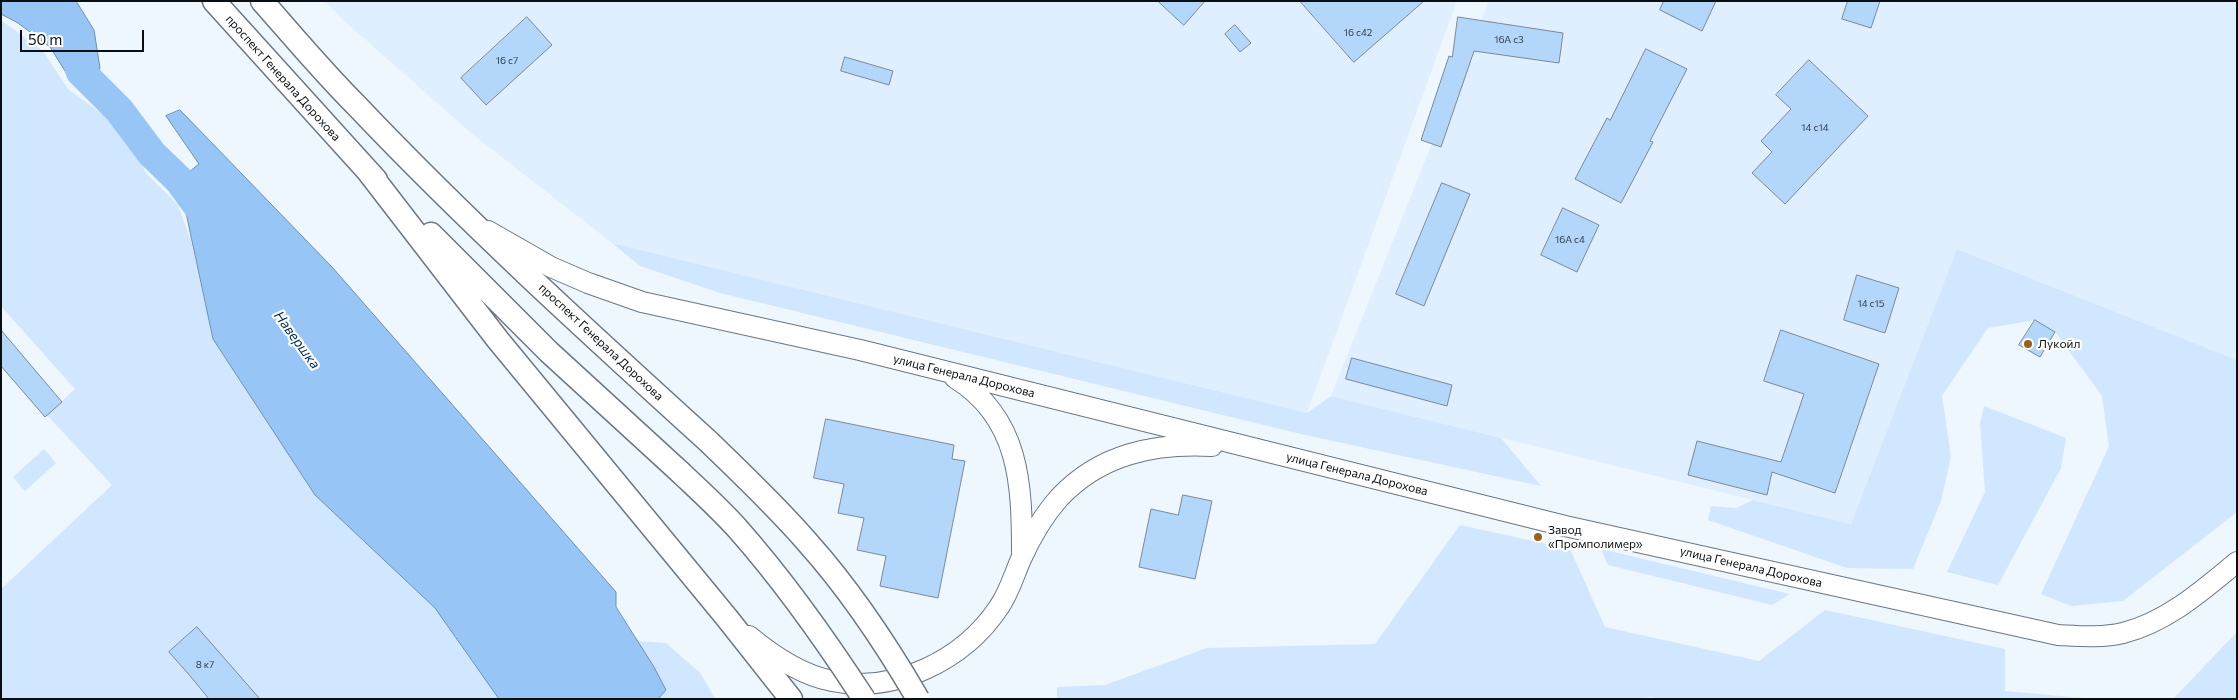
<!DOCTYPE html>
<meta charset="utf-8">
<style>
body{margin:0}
#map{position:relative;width:2238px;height:700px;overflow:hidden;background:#eef6fe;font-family:Commissioner,sans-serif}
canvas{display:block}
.frame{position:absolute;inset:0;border:2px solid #090e12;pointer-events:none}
.scale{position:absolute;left:20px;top:30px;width:124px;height:22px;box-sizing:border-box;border:2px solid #090e12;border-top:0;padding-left:6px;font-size:15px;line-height:18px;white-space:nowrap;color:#090e12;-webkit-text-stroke:4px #fff;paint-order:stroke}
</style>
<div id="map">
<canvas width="2238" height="700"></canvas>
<div class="frame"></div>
<div class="scale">50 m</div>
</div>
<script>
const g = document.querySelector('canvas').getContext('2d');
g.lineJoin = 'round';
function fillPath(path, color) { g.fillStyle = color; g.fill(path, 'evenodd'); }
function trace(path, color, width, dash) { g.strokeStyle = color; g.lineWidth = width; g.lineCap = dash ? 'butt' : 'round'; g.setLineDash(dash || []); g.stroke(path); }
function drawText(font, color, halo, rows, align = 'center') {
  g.font = font + ' Commissioner,sans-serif'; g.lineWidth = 4.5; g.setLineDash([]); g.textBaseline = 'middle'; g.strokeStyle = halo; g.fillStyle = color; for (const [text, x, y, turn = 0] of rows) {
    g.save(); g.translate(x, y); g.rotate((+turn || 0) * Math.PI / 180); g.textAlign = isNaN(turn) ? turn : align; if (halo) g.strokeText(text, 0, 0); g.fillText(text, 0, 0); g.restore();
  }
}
fillPath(new Path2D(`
 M325,1H1457L1307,413L612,243L471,133L340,17Z
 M1489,1H2237V360L1957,249L1851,524L1331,396Z`), '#dfefff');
fillPath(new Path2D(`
 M1,20L43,51L68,89L125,131L146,173L178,205L191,241L213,339L315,495L435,608L499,699H1V589L112,485L47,415L75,389L1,306Z
 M612,243L1307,413L1331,396L1501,438L1541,486L1301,434L720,293L640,266Z
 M1957,249L2237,360V512L2123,601L2071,606L2041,594L2109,446L2102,396L2055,332L2035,320L1988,328L1942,396L1951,457L1941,501L1913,569L1847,568L1708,520L1711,506L1736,508L1753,500L1851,524Z
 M1984,406L2066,438L2061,468L1998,585L1947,572L1985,492L1980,423Z
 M44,449L56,463L25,491L13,477Z
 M1460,525L1570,549L1605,627L1759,661L1825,610L2005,649V691L2094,699H1655L1652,697L1628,699H1057V687L1105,685L1207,648L1375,644Z
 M1601,549L1790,594L1772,605L1608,565Z
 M2237,632V699H2173Z
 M637,641L666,643L701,674L715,699H658L666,690Z`), '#d1e7ff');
const water = new Path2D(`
 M1,1H76L94,30L100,68L89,90L70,79L50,47L18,23L1,14Z
 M180,110L332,267L616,592V607L654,667L666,690L658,699H499L435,608L315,495L213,339L179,180L199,164L166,116Z`);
fillPath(water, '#97c6f6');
trace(water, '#6c8fb2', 1);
trace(new Path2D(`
 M21,1L43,4L70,40L81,72L119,110L152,154L179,180L204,214`), '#97c6f6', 30);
const building = new Path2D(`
 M1158,1H1205L1184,25Z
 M1300,1H1424L1354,62Z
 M1664,1H1716L1702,31L1660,10Z
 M1848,1H1880L1871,28L1842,19Z
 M527,17L552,45L486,105L461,78Z
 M1458,17L1563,33L1559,63L1474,51L1441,147L1421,140L1449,56L1452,57Z
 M1235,25L1251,43L1240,52L1225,34Z
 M1646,49L1687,69L1650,141L1653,142L1621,203L1575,179L1607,118L1610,120Z
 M845,57L893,71L889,85L841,71Z
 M1809,60L1868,116L1785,204L1752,173L1772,152L1761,141L1791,109L1776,95Z
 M1442,183L1470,194L1424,306L1396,294Z
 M1563,208L1599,225L1577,272L1541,255Z
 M1857,275L1899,288L1885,333L1844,320Z
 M2035,320L2055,332L2040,357L2019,345Z
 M1,330L62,402L45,417L1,366Z
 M1781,330L1879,364L1835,493L1772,472L1767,495L1688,475L1697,441L1781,462L1804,394L1764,381Z
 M1352,358L1452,385L1447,406L1346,379Z
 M826,419L954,445L952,459L965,461L938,598L880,586L886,556L857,550L864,518L838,513L844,484L814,478Z
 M1183,495L1212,501L1195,579L1139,567L1151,509L1178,515Z
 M197,627L260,699H209L191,677L169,652Z`);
fillPath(building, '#b3d6fb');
trace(building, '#7d8996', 1);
const tertiary = new Path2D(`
 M488,231L551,267L588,283L642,302L860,350L1565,526L2058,635C2079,636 2102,638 2123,633C2167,622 2203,590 2237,562
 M955,378C1020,418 1022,485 1022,553
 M749,636C773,656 801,675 832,681C895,694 964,660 999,607C1009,593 1014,575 1021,559C1031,537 1043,516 1059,498C1100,454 1154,443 1212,446`);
const secondary = new Path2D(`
 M214,1L376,180
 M262,1C293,36 323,72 356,105C468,223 589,333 709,442
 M367,170L498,340L727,618L791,699
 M431,234L549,352L680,472`);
trace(tertiary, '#6b7783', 22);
trace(secondary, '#6b7783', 25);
trace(tertiary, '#fff', 20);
trace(secondary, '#fff', 22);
const secondaryBridge = new Path2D(`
 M709,442C743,475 777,507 808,543C850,590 886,644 918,699
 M680,472C699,490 719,508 737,528C784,581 825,639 864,699`);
trace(secondaryBridge, '#6b7783', 25, []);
trace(secondaryBridge, '#fff', 22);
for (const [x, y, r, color] of [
 [2028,344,5,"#976319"],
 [1538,537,5,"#976319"]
]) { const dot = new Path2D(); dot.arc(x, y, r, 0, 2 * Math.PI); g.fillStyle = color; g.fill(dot); trace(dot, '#fff', 2); }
drawText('10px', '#34404c', null, [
 ["16 с42",1358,33],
 ["16А с3",1509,40],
 ["16 с7",507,61],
 ["14 с14",1815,128],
 ["16А с4",1570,240],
 ["14 с15",1871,304],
 ["8 к7",205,665]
]);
drawText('12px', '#090e12', '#fff', [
 ["проспект Генерала Дорохова",283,78,48],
 ["проспект Генерала Дорохова",601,342,43],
 ["улица Генерала Дорохова",964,376,14],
 ["улица Генерала Дорохова",1357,474,14],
 ["улица Генерала Дорохова",1751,567,13]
]);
drawText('12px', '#090e12', '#fff', [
 ["Лукойл",2038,344],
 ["Завод",1548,530],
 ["«Промполимер»",1548,544]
], 'left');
drawText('italic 14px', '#012d53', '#fff', [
 ["Навершка",297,340,54]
]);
</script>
